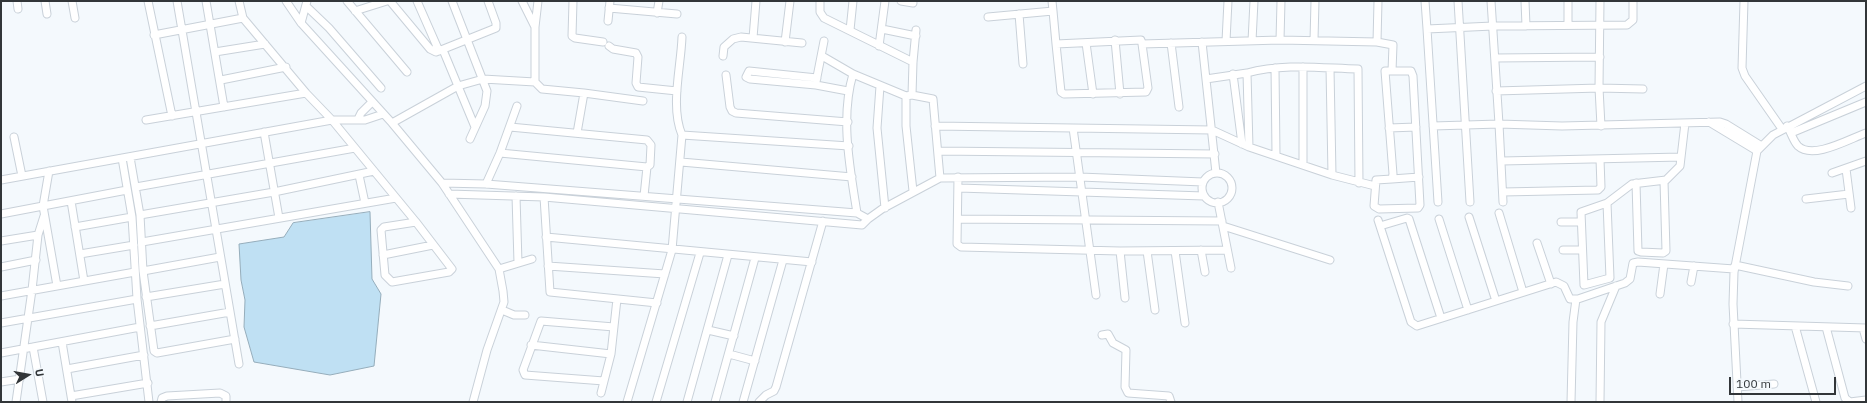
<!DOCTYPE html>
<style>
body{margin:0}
#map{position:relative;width:1867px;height:403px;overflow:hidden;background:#f4f9fd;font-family:"IBM Plex Sans",sans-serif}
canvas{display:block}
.frame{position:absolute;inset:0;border:2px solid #323639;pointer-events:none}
.north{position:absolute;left:8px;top:355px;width:40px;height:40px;-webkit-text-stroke:3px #f4f9fd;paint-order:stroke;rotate:79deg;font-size:11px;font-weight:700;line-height:16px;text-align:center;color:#323639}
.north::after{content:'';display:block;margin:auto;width:14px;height:18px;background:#323639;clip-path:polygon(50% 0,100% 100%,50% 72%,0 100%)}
.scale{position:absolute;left:1729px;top:377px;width:107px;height:18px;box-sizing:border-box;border:2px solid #323639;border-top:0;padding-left:5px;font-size:12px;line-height:14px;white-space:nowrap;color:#323639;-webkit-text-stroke:3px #f4f9fd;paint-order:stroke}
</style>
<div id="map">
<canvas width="1867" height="403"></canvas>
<div class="frame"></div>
<div class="north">U</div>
<div class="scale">100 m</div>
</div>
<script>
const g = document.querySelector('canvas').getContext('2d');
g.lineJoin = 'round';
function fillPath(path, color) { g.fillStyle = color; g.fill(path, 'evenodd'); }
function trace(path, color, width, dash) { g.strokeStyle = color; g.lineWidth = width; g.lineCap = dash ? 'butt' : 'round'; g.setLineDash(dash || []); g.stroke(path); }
const water = new Path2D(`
 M370,212L372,279L381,294L374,366L330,375L254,362L244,327L245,300L241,280L239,244L284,237L293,223Z`);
fillPath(water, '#bfe0f3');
trace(water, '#95adbb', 1);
const minor = new Path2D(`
 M17,1L18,9
 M45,1L47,14
 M72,1L75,18
 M148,1L172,116
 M177,1L239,364
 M206,1L224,107
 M239,1L243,18L306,93L332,120L416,222L452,269L449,272L392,282L385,275L381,230L384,227L416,222
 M286,1L301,23L392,123L442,183L499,269L503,291L504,302L487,350L473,402
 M347,1L407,72
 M390,1L430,49L436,52L496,28V23L488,1
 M417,1L439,51
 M452,1L487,91L485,106L470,139
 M522,1L535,27L538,1
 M573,1L572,36L575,38L603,42
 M820,1V12L824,18L913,62
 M901,1L913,3
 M1052,1L1053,11
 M1425,1L1427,29
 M1458,1L1470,202
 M1491,1L1499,124L1562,126L1720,122L1726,124L1760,145
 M1525,1L1526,26
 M1600,1L1599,88L1601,126
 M1744,1L1742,68L1745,76L1782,129
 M306,6L329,28L381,88
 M609,8L677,14
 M355,11L387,1
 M657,13L659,1
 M1019,14L1023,64
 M988,17L1053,11L1056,44
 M608,21L610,1
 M301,23L307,1
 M1568,25V1
 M535,27V82
 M882,29L916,36
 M850,30L853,1
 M154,35L243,18
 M682,37C681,67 670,107 682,135
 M753,38L756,1
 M1115,40L1120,94
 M1280,40L1281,1
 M1314,40L1315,1
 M1226,41L1228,1
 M1252,41L1254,1
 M785,42L790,1
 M1202,42L1216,173
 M1377,42L1393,45L1392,71H1385L1393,174L1392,179L1376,180L1374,206L1379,209L1418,208L1420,205L1413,76L1411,71H1392
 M1086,43L1093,94
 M1171,43L1179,107
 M1142,44L1141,40L1056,44L1061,92L1064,94L1146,92L1148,88L1142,44L1280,40L1377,42L1378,1
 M609,46L613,49L636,53L638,57L636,83L638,87L677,91
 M879,46L885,1
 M443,50L475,127
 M215,52L265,44
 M723,56L724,47L733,39L741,37L802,43
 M822,56L853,74L906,96L912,95L933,99L940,178
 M1495,58L1600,57
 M1303,67V164
 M1275,68L1276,154
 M1330,68L1332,175
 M853,74C840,118 850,168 857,213
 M1233,74L1242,144
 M726,75L730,107L732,111L736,113L848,122
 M817,78L749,71L746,77L750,79L816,85L848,91
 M1206,79L1247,73
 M221,80L286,67
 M816,82L824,41
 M880,86L877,128L885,208
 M1496,91L1599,88L1643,89
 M584,93L643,101
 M912,95L913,62L916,30
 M906,96V126L913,191
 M358,119L361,113L372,102
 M146,120L306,93
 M1709,122L1757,151
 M392,123L458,86L483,79L535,82L542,89L584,93L577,133
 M935,126L1212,130L1249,147L1332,175L1375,186
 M1433,126L1499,124L1503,202
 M1787,126C1791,132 1793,141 1798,146C1813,160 1849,139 1866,133
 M1073,128L1096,295
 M1389,128L1416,127
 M264,132L279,218
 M1791,133L1866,102
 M14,137L22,176
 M1249,147L1247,73C1283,63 1321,68 1358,69L1359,183
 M938,151L1215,154
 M500,153L647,167L650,165L651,145L647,140L510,127
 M130,157L140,215L143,271L154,351L157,353L235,339
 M122,158L132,217L137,299L149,402
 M1502,161L1681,157
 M681,162L852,177
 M1846,169L1851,208
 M49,171L43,206L57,286
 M1832,173L1866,161
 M1202 188a15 15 0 1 1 30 0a15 15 0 1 1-30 0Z
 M359,175L365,203
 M958,177L957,244L961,247L1120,251L1226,250
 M1392,179L1419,177
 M1,180L332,120H365L383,114
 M442,183L486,184L857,213L868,219
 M1636,183L1638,251L1641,252L1663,253L1666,251L1664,181
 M486,184L500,153L517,106
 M136,187L355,148
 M959,188L1204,196
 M1503,192L1598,190L1601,187L1600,159
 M449,194L544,197L862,225L868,219L882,209L940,178L1080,177L1203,182
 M516,196L518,263
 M644,196L647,167
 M544,197L550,292L657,303
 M1806,199L1849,194
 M71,201L84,281
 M1218,202L1231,268
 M1438,202L1427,29L1493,26L1627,25L1633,20V1
 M1607,203L1610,278L1584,285L1581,212L1607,203L1632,184L1666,180L1680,166L1685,123
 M1499,213L1523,292
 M1,214L127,190
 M140,215L274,192L374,171
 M1469,217L1496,301
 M959,219L1222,221
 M1439,219L1468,310
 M1378,220L1411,322L1417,326L1556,282L1564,286L1570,299H1578L1625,283L1630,279L1633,263L1638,262L1734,269
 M1561,222H1581
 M1223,226L1330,260
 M1380,226L1407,218L1409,219L1441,318
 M75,227L132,217
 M546,237L812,262
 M1,241L38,235
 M142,242L396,198
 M1537,243L1551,284
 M1201,250L1205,272
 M1563,250H1582
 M1120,251L1125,298
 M1147,251L1155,310
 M1175,251L1185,323
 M80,254L134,245
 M383,255L433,245
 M1735,265L1814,282L1848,286
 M548,266L665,274
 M1,267L36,260
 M499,269L532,259
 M143,271L220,257
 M1691,282L1694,266
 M1660,294L1664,264
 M1,296L135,272
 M146,297L225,284
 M502,310L514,315H525
 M1,323L137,299
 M1733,324L1866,328
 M150,326L230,312
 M1795,326L1816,402
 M1826,327L1845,398L1850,402L1866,400
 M1863,328L1866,339
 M708,330L734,336
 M1102,335L1108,334L1113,343L1126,350L1125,387L1128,393L1169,396L1171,402
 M62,342L72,402
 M531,345L611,354
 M33,347L43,402
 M1,353L140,327
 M729,354L755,361
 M67,369L144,355
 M604,381L525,375L523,370L541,321L614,327
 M1,382L20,379
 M1737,387L1774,384
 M601,393L611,354L617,299
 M71,396L148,383
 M16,402L32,290L38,235L44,216
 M161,402L162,398L167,396L220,393L226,396V402
 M627,402L672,250L682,135L849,146
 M656,402L700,253
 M687,402L728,255
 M715,402L755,258
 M743,402L783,260
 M759,402L766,395L774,391L776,387L823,221
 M1571,402L1573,322L1576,299
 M1600,402L1601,322L1616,286
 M1738,402L1733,304L1734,272L1757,151L1773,135L1866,86`);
trace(minor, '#c9d1d9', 9);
trace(minor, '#fff', 7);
</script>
